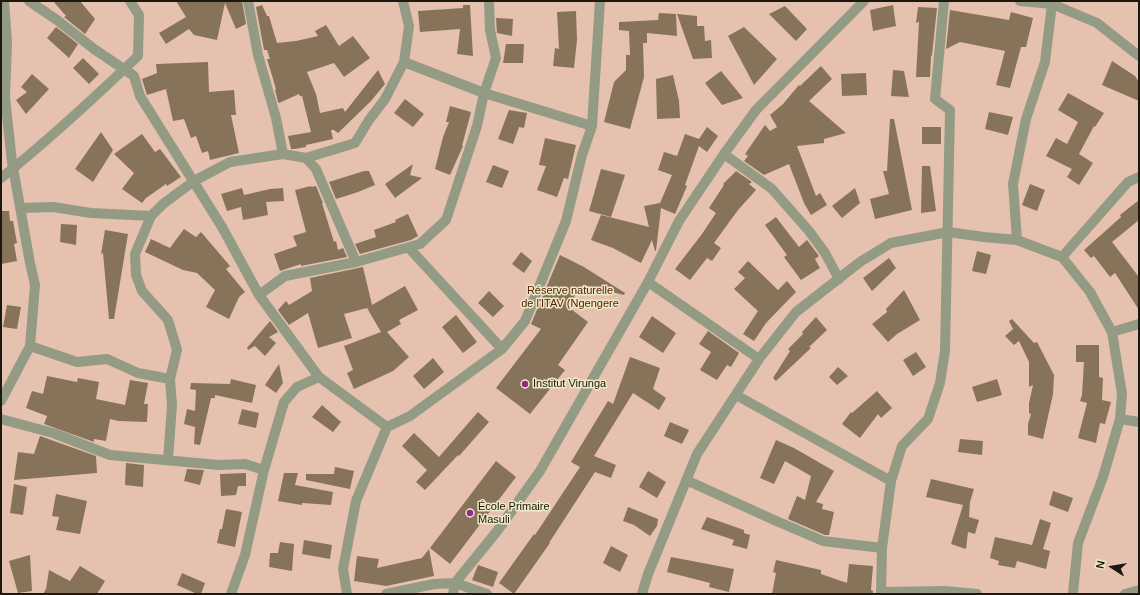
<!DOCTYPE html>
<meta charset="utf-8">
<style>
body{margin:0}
#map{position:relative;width:1140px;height:595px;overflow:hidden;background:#eee8c8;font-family:Arial,sans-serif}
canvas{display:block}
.frame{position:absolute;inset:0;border:2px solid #1b180d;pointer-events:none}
.north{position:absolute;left:1092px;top:547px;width:40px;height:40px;-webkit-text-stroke:3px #eee8c8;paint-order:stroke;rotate:282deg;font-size:11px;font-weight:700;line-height:16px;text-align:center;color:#1b180d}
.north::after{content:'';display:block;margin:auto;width:14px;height:18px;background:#1b180d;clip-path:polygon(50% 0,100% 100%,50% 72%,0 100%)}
</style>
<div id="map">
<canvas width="1140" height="595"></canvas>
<div class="frame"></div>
<div class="north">N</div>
</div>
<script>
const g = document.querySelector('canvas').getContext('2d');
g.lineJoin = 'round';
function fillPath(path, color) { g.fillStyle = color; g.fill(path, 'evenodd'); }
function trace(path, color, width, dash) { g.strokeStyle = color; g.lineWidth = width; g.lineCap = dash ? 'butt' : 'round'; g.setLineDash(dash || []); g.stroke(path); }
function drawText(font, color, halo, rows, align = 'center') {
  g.font = font + ' Arial,sans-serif'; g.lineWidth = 3; g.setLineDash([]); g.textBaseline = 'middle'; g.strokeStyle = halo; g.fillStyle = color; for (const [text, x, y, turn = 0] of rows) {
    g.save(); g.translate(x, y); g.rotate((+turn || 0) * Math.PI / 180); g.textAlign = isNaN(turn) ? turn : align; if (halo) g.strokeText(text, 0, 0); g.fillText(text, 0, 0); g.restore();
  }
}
fillPath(new Path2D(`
 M1,1H1139V594H1Z`), '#e7c1af');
fillPath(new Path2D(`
 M53,1H80L95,19L85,34L64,17L66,16Z
 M176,1H242L246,24L236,29L225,3L217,40L194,35L189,29L166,44L159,33L186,17Z
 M262,5L267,16H269L277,43L296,41L318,36L315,31L326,25L339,46L353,36L370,58L344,77L334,63L307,72L316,94L320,113L343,108L345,112L378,70L385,84L371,101L338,133L334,130H331L333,139L306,145V147L295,149H291L288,136L311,132L302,96H300L299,94L279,103L278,102L275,90L276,89L267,59H270L267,50H264L256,7Z
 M463,5H470L473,56L457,54L460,29L420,32L418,11L463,8Z
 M893,5L896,26L873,31L870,10Z
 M785,6L807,29L796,41L769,14Z
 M918,7L937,8L932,55L931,56L930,77H916L919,22L916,23Z
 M950,10L1009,20L1011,12L1033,18L1026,47H1021L1010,88L996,85L1005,51L960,42L946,49Z
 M576,11L577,40L574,68L553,66L555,48L559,49L557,12Z
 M659,13L676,14L677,36L647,33V43H643L644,77L630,129L604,122L614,82L626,70V55H630L629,31L619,30V22L658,20Z
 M677,14L697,16V26H704L705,41L711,40L712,58L693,59Z
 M496,18L513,19L512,36L497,33Z
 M56,27L78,44L69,58L47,38Z
 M744,27L777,59L754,85L728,36Z
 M506,44H524L523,63H503Z
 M83,58L99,74L89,84L73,68Z
 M1112,61L1135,76L1139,82V101L1102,85Z
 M208,62L209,92L234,90L236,115H231L239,153L210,160L208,151L202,153L196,136L191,138L184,119L173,121L166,89L147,95L142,79L157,73L156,64Z
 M821,66L832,79L809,101L846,133L824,139V143L797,146L816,196L820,193L827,205L811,215L804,203L789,164L764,175L744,161L748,156L745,154L765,125L770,131L777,127L770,115L783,104L799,85L800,86Z
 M893,70L904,71L909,97L891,96Z
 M721,71L743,98L722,105L705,83Z
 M866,73L867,95L842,96L841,74Z
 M32,74L49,89L26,114L16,100L27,92L21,87Z
 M673,75L679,101L680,118L657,119L656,79Z
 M1068,93L1104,113L1095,127L1094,126L1079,154L1093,163L1079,185L1067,177L1072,169L1046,156L1056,138L1067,144L1078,122L1058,110Z
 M405,99L424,114L413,127L394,113Z
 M450,106L471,112L462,146H463L450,175L435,169L443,137L449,122H446Z
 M509,110L527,113L524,128L519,127L513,144L498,139Z
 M989,112L1013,117L1008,135L985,129Z
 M890,119H894L912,210L875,219L870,199L889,194L883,171H887Z
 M707,127L718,136L707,152L699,146L685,185L687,186L675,214L661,208L656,251H655L652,240L641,263L613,248L591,240L601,215L649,227L644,206L660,203L672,175L658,170L664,152L677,156L685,134L699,139Z
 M922,127H941V144H922Z
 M101,132L113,150L93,182L75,169Z
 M142,134L155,152L160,149L181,177L167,186L166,184L146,198L142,203L122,189L134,173L114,154Z
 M545,138L576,145L568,179L564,178L557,197L537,190L546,166L539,165Z
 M413,164L410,175L422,178L395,198L385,184Z
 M493,165L509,171L502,188L486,182Z
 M922,166H930L936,211L921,213Z
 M601,169L625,175L611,217L589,211Z
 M364,171H369L375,185L358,192L336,199L329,182Z
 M736,171L752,182L749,184L756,190L738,210L714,243L721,248L712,261L707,258L690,280L675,269L702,234L716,213L709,208L724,185L723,184Z
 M1030,184L1045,190L1037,211L1022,205Z
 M311,186V187L316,186L323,203H322L334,242L336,241L338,250L343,248L347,257L301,266V264L280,271L274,254L297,246L293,236L306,232L295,190Z
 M242,188L244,195L270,189L283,188L284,201L266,202L268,215L243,220L241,207L227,211L221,194Z
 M855,188L860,203L842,218L832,206Z
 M1139,200V220L1112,242L1139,277V310L1115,273L1110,277L1094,256L1091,258L1084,250L1121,217L1120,215Z
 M1,211H9L10,221H13L17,243L14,244L17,261L1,264Z
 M408,214L418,236L411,240L360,254L355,244L376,237L374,230L396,222L395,220Z
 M776,217L799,247L807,240L819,256L815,259L820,268L801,280L784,257L787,255L765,225Z
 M61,224L77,225L76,245L60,242Z
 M184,229L196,237L201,232L230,266L226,269L245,292L239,297L229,319L206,307L215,290L197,273L183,270L145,252L151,239L170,248L175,241L176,242L175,241Z
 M105,230L128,234L114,319H109L103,253L101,254Z
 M977,251L991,255L986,274L972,271Z
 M521,252L532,261L524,273L512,264Z
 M560,255L584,267L625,293L624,295L583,285L567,306L588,322L558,365L565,370L530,414L496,388L541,329L531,324Z
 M889,258L896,268L872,291L863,278Z
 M748,261L778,290L787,281L796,292L766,323L754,341L743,334L758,311L734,289L745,278L738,272Z
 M363,267L372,305L405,286L418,310L399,320L401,324L387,332L409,357L393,371L354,389L347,373L353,370L344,346L381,332L367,308L344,314L352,338L318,348L308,313L289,325L278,310L286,301L289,305L312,291L310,278Z
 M904,290L920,320L897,334L888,342L872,324L887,312L886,309Z
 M489,291L504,306L493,317L478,303Z
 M7,305L21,307L17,329L3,327Z
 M456,315L477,342L463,353L442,327Z
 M652,316L676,333L663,353L639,337Z
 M816,317L827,330L809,347L811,348L776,381L773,378L790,351L788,349L803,334L802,332Z
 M1012,319L1034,343L1037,342L1054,375L1053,394L1043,439L1028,435V424L1031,414L1029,413V403L1033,385L1029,387V362L1019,341L1014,345L1005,336L1013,329L1009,321Z
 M270,321L278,332L269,337L276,343L265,356L255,346L248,350L247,348Z
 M708,331L739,353L731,367L727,365L717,380L700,370L711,352L699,344Z
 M1076,345H1099V377L1103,378L1102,400L1111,402L1105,424L1100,423L1096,443L1078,438L1087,403L1080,401L1082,395L1084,362H1076Z
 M916,352L926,367L913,376L903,360Z
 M630,357L660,368L653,389L666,398L659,410L633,393L594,456L616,465L611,478L595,472L549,543H550L514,594L499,583L534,534L535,535L580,467L571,462L608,401L613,404Z
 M433,358L444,372L424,389L413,376Z
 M279,364L283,383L276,393L265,385Z
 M838,367L848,376L837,385L829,377Z
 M47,376L77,382L78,378L99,382L96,399L125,405L130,380L148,383L144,404H148L147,422L119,421L110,419L106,441L94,439V442L44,424L47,416L26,408L32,391L43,394Z
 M231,379L256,385L252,403L215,395V398H211L200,445L194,444L195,427L184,424L187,409L195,411L196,390L190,389L191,383L230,384Z
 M997,379L1002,395L977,402L972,387Z
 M877,391L892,408L881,418L878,414L860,438L842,424L851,412L852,413Z
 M322,405L341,422L333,432L312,417Z
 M242,409L259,413L256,428L238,424Z
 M478,412L489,422L459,456L458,455L425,490L416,482L427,470L402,446L414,433L439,457Z
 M670,422L689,430L682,444L664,436Z
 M40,436L96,456L97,473L14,480L18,452L34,454Z
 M960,439L983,441L982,455L958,452Z
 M776,440L794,448L834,471L816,502L823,504L822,509L834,512L829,535H825L788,519L797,496L805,500L811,476L785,461L774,484L760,478Z
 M496,461L516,477L450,564L430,548Z
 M126,463L144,465L143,487L125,485Z
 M335,467L354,471L350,489L306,480V474H334Z
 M187,469L204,470L200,485L184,481Z
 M648,471L666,482L657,498L639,487Z
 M246,473V486H238L236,495L221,496L220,474Z
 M284,473H298L295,485L333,492L331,505L302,503V505L278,501Z
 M931,479L974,489L970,502L969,517L979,520L975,534L968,532L966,549L951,544L963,505L926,497Z
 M14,484L27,487L23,515L10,513Z
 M1053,491L1073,498L1068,512L1049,505Z
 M56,494L87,501L80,534L56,530L59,517L52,516Z
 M628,507L658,519L657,526L650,536L634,525L623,521Z
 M226,509L242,512L235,547L217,543L220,529H222Z
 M707,517L744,530V533L750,535L747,549L732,545L734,540L701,529Z
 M1040,519L1051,523L1043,549L1050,551L1046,569L1017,561L1015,568L998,565L999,561L990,558L995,537L1032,545Z
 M304,540L332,545L330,559L302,554Z
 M280,542L294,544L292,571L269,567L270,553H278Z
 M611,546L628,555L620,572L603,563Z
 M429,549L434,576L386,586L354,581L357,556L379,559L377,568L422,558Z
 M30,555L32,591L18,593L9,561Z
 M671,557L734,569L729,592L709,587L710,583L667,572Z
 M776,560L821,570V574L847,583L849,564L873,566L871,590L873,591V594H772L776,573L773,572Z
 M478,565L498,572L493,587L472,580Z
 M80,566L105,581L97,594H43L46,589L49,570L70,581Z
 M182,573L205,583L201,594H197L177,585Z`), '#86735a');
trace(new Path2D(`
 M1,178C49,140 94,98 138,56L139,15L130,1`), '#939b84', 10);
trace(new Path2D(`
 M29,1L57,20L94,49L134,76L140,96L222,227L259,295L319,377L387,427
 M248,1L258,55L276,118L283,154
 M1020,1L1052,4L1097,23L1139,56
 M404,62L484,93L592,126
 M724,154L772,189L809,231L825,253L839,279
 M306,158L316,169L356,262
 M21,208L53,207L91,213L151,216
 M1017,240L1013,184L1026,119L1045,62L1052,4L1056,1
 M409,248L502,349
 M1062,257L1128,182L1139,177
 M648,282L759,359
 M259,295L285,276L356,262L420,244L446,220L477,126L484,93L496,58L490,30L489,1
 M1112,332L1139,324
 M30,346L77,362L107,359L138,373L170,379
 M736,395L891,481
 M1,401L30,346L35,285L30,263L12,162L5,97L7,42L4,1
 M1,419L53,433L110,455L219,465L245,464L264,470
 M1120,419L1139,422
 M168,460L172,405L170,379L177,350L168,320L142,291L136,275L135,254L151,216L163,204L194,181L230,162L283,154L306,158L355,143L369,120L385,99L404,62L409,26L403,1
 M686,480L774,520L823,541L882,548
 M881,592L945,591L977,594
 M231,594L245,555L264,470L284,402L297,387L319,377
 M347,594L343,569L356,501L387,427L410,416L502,349L525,321L566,221L582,155L592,126L600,1
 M386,594L434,584L455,583L487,594
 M453,594L455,583L498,530L540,471L648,282L679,221L724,154L756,110L864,1
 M642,594L648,574L697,454L759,359L796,312L860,262L891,243L948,232L984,237L1017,240L1062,257L1090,292L1112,332L1122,394L1120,419L1103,477L1078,543L1073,593
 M881,594L882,548L891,481L902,446L928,419L940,383L945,351L950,110L935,99L944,1
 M1125,594L1139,590`), '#939b84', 10);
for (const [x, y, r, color] of [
 [525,384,4,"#94298b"],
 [470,513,4,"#94298b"]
]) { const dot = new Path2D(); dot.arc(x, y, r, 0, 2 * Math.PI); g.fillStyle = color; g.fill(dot); trace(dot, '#eee8c8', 1.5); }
drawText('11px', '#532102', '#eee8c8', [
 ["Réserve naturelle",570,291],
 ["de l'ITAV (Ngengere",570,304]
]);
drawText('11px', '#1b180d', '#eee8c8', [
 ["Institut Virunga",533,384],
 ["École Primaire",478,507],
 ["Masuli",478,520]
], 'left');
</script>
